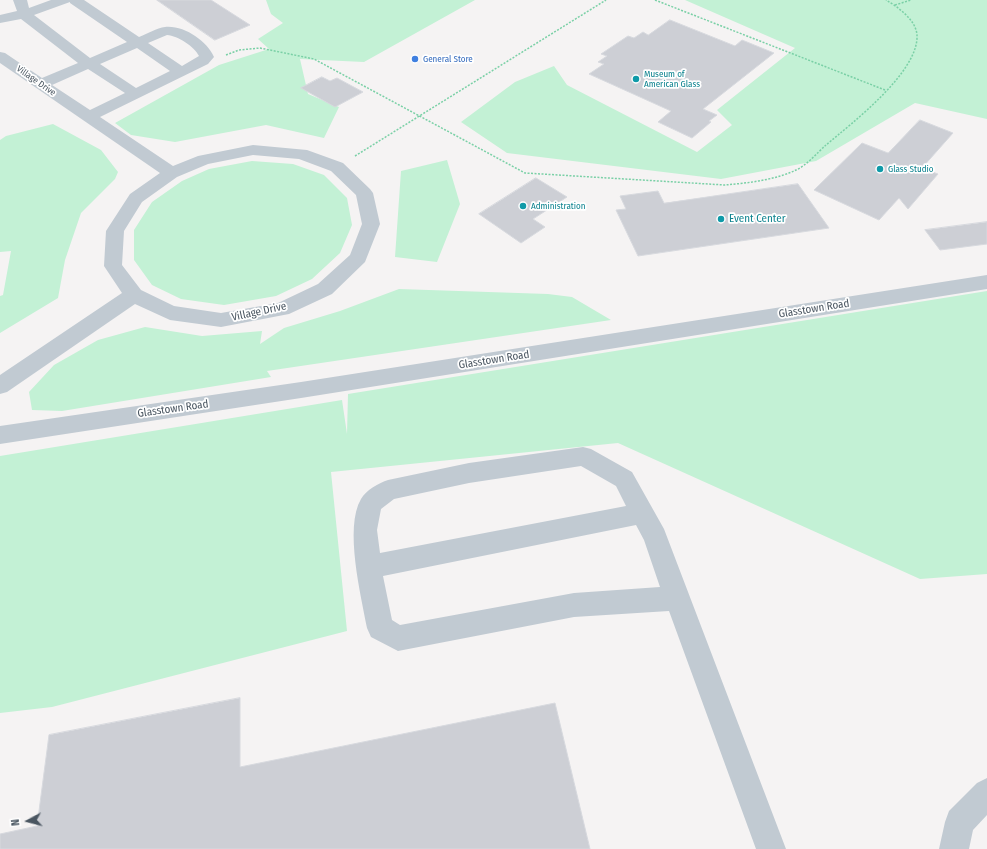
<!DOCTYPE html>
<style>
body{margin:0}
#map{position:relative;width:987px;height:849px;overflow:hidden;background:#f5f3f3;font-family:"Fira Sans Condensed",sans-serif}
canvas{display:block}
.north{position:absolute;left:8px;top:801px;width:40px;height:40px;-webkit-text-stroke:3px #fff;paint-order:stroke;rotate:263deg;font-size:11px;font-weight:700;line-height:16px;text-align:center;color:#4a5661}
.north::after{content:'';display:block;margin:auto;width:14px;height:18px;background:#4a5661;clip-path:polygon(50% 0,100% 100%,50% 72%,0 100%)}
</style>
<div id="map">
<canvas width="987" height="849"></canvas>
<div class="north">N</div>
</div>
<script>
const g = document.querySelector('canvas').getContext('2d');
g.lineJoin = 'round';
function fillPath(path, color) { g.fillStyle = color; g.fill(path, 'evenodd'); }
function trace(path, color, width, dash) { g.strokeStyle = color; g.lineWidth = width; g.lineCap = dash ? 'butt' : 'round'; g.setLineDash(dash || []); g.stroke(path); }
function drawText(font, color, halo, rows, align = 'center') {
  g.font = font + ' "Fira Sans Condensed",sans-serif'; g.lineWidth = 3.5; g.setLineDash([]); g.textBaseline = 'middle'; g.strokeStyle = halo; g.fillStyle = color; for (const [text, x, y, turn = 0] of rows) {
    g.save(); g.translate(x, y); g.rotate((+turn || 0) * Math.PI / 180); g.textAlign = isNaN(turn) ? turn : align; if (halo) g.strokeText(text, 0, 0); g.fillText(text, 0, 0); g.restore();
  }
}
fillPath(new Path2D(`
 M266,0H475L364,62L300,59L308,94L339,107L324,138L266,125L175,142L131,135L115,123L219,65L269,49L258,39L283,23L271,14Z
 M685,0H987V119L915,103L816,161L721,179L507,153L461,122L515,82L554,66L567,85L697,152L732,125L717,110L795,48Z
 M53,124L101,150L118,172L115,179L81,213L65,260L58,298L0,333V296L3,295L11,251L0,252V140L6,136Z
 M447,160L460,204L437,262L395,257L401,171Z
 M252,161L293,164L324,175L347,198L352,225L340,253L312,279L276,296L224,305L181,299L152,285L134,260V230L152,202L182,181L209,169Z
 M399,289L548,294L572,297L611,320L267,371L271,377L62,411L32,410L29,392L54,365L98,340L145,327L202,336L262,331L260,344L284,328L340,311Z
 M987,291V574L920,579L618,443L331,472L347,631L52,707L0,713V456L342,400L347,434L348,394Z`), '#c3f1d5');
const building = new Path2D(`
 M157,0H211L250,25L215,40Z
 M670,20L735,46L742,40L774,53L703,109L717,115L709,121L711,122L692,138L658,122L671,111L589,74L604,64L598,62L607,56L601,54L628,36L634,38L643,32L648,35Z
 M322,77L330,81L337,78L363,92L335,107L301,88Z
 M920,120L953,133L922,168L938,174L908,209L899,198L879,220L814,190L862,143L888,153Z
 M536,178L567,197L533,219L545,227L521,243L479,214Z
 M798,184L829,228L638,256L616,210L626,209L620,196L658,191L664,203Z
 M987,222V244L940,250L925,230Z
 M240,698V767L555,703L590,849H0V834L37,826L49,735Z`);
fillPath(building, '#cdcfd5');
trace(building, '#d7d9de', 1);
trace(new Path2D(`
 M655,0L885,90
 M895,5L911,0
 M226,55L239,50L260,48L314,59L525,173L725,185C748,183 775,180 796,170C806,166 818,152 826,145C852,123 919,72 917,35C916,20 898,7 886,0
 M355,156L606,0`), '#7ad0a6', 1.5, [2, 1.5]);
fillPath(new Path2D(`
 M13,0H27L29,8L51,0H84L139,37C147,34 157,28 165,27C184,25 207,41 214,57L208,64L100,117L173,166L198,156L253,145L307,150L343,163L370,189L373,193L380,224L365,262L332,294L289,314L221,327L170,320L135,304L7,392L0,394V375L122,293L104,266L106,231L130,194L160,173L0,63V52L5,53L42,78L78,63L21,19L0,23V15L17,11ZM70,2V3L127,42L90,58L34,15ZM167,35C178,36 194,46 199,56L182,66L148,43ZM137,48L170,71L136,88L100,64ZM88,69L125,93L90,110L52,85ZM253,155L299,159L331,171L356,195L362,224L350,255L318,284L278,303L221,313L174,306L141,290L122,265L124,231L142,202L177,177L208,164Z
 M987,275V289L301,398L0,444V426L301,382Z
 M583,447L591,449L632,472L664,529L786,849H756L669,611L574,617L398,651L371,637L367,628C361,595 344,528 361,499C366,490 379,483 388,480L469,463ZM581,466L616,486L626,506L380,553L377,530L381,509L394,499L469,483ZM636,525L644,540L660,587L574,593L400,625L392,620L383,576Z
 M987,778V815L973,830L969,849H939L945,822L949,811L977,783Z`), '#c1cad2');
for (const [x, y, r, color] of [
 [415,59,4,"#3f7fe0"],
 [636,79,4,"#0f9aa8"],
 [880,169,4,"#0f9aa8"],
 [523,206,4,"#0f9aa8"],
 [721,219,4,"#0f9aa8"]
]) { const dot = new Path2D(); dot.arc(x, y, r, 0, 2 * Math.PI); g.fillStyle = color; g.fill(dot); trace(dot, '#fff', 1.5); }
drawText('9px', '#366cbe', '#fff', [
 ["General Store",423,59]
], 'left');
drawText('9px', '#0d838f', '#fff', [
 ["Museum of",644,74],
 ["American Glass",644,84],
 ["Glass Studio",888,169],
 ["Administration",531,206]
], 'left');
drawText('9px', '#4a5661', '#fff', [
 ["Village Drive",36,81,35]
]);
drawText('11px', '#0d838f', '#fff', [
 ["Event Center",729,219]
], 'left');
drawText('11px', '#4a5661', '#fff', [
 ["Glasstown Road",814,309,-9],
 ["Village Drive",259,312,-12],
 ["Glasstown Road",494,360,-9],
 ["Glasstown Road",173,409,-8]
]);
</script>
